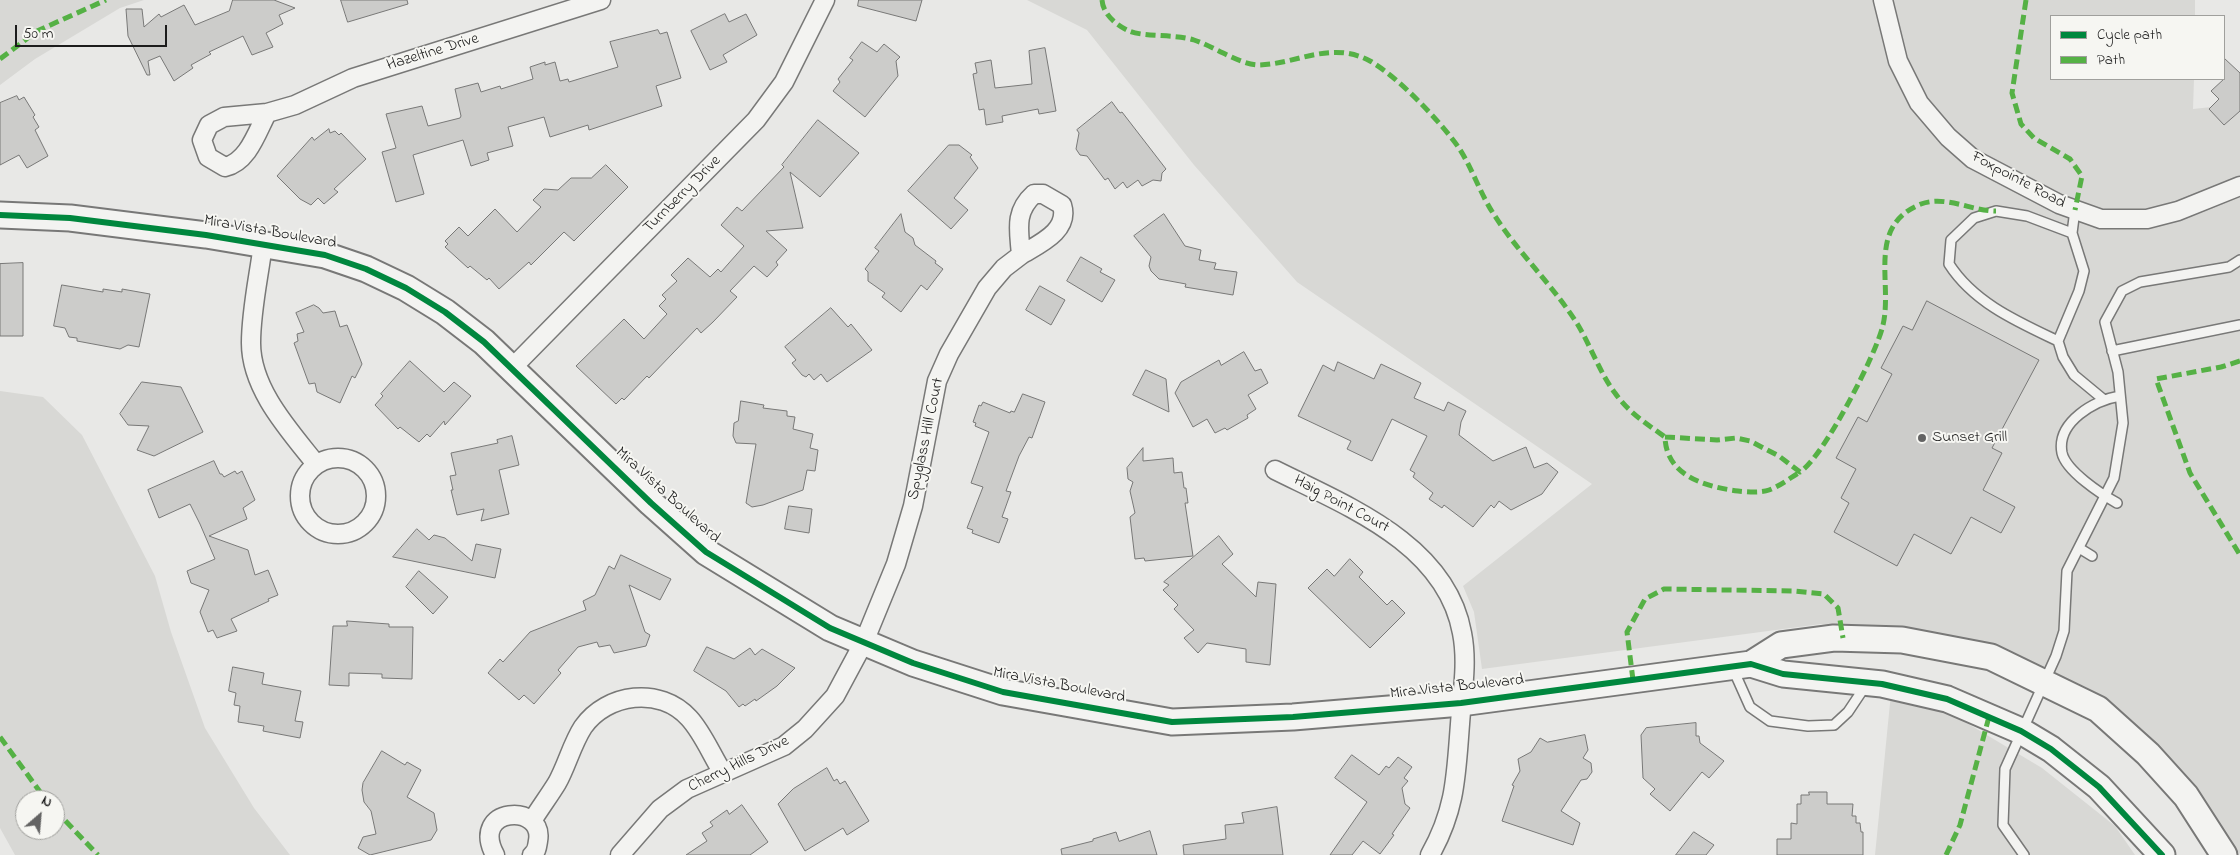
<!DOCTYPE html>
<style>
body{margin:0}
#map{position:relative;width:2240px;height:855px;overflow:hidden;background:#e8e8e6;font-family:"Indie Flower",sans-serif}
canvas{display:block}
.legend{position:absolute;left:2050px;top:15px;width:175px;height:65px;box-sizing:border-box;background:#f6f6f2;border:1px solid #9f9f9c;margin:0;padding:6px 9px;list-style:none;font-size:15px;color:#1c1c1c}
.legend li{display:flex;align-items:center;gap:10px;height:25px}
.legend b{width:25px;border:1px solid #9f9f9c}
.north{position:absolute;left:15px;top:790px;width:50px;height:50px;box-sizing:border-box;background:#f6f6f2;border:1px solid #9f9f9c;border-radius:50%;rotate:27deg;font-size:14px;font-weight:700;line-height:20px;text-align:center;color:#1c1c1c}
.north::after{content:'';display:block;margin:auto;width:18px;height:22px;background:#636363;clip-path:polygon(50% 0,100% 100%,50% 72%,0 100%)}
.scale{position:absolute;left:15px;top:25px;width:152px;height:22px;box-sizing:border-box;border:2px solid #1c1c1c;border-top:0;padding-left:6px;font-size:15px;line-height:18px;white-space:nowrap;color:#1c1c1c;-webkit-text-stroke:4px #f6f6f2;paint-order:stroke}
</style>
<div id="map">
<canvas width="2240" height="855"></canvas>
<ul class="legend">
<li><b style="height:6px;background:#00873e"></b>Cycle path</li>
<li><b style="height:6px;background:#55b145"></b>Path</li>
</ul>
<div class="north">N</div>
<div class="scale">50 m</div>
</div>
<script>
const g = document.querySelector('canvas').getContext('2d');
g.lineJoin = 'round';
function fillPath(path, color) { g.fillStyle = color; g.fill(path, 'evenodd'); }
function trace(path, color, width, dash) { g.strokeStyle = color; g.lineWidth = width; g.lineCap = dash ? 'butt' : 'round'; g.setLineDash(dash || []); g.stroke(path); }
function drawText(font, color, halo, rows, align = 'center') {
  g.font = font + ' "Indie Flower",sans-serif'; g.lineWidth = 4; g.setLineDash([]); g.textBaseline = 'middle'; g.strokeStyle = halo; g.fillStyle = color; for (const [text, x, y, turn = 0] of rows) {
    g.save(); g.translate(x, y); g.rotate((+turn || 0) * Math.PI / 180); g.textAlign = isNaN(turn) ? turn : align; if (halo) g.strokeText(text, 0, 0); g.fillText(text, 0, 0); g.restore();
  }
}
fillPath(new Path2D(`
 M0,0H144L120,8L35,59L0,85Z
 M1027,0H2195V16H2051V79H2194L2193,109L2240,104V854L2138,735L2086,687L2001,652L1821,624L1482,669L1474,612L1463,586L1592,484L1297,282L1194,165L1087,30Z
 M0,391L43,397L82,435L155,576L171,632L205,728L254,808L290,855H15L0,828ZM25,800H55V830H25Z
 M1891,693L1940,707L2042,768L2115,826L2135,855H1875Z`), '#d8d8d5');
const building = new Path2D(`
 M233,0H274L295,8L279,15L283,24L266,33L273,47L252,55L243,36L209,52L211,54L191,65L193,68L174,81L160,56L148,61L150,75H147L128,36L126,9H142L144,27L159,14L161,17L184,5L195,25L229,11Z
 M341,0H407L408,4L348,22Z
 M859,0H922L916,21L858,6Z
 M725,14L729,22L746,14L757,35L723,55L727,62L710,70L691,31Z
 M658,30L660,34L667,32L681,78L656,86L662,106L589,130L588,125L550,137L544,117L508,127L513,146L487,153L489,160L471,166L463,140L413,155L424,194L396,202L382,152L396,148L386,114L422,106L428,126L460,118L461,116L455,89L478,83L481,92L500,86L501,89L533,79L530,67L545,62V65L555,62L560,81L568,79L569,82L618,67L610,42Z
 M862,42L877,52L884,44L900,57L896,61L898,76L865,117L833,91L840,82L838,79L853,60L850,58Z
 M1045,48L1056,111L1039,114L1038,109L1002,116L1003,122L986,125L984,109L979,110L973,74L977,73L975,63L991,60L995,88L1032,84L1029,51Z
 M2224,58L2240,73V111L2224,125L2209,109L2219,99L2211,91L2224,79Z
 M17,96L19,100L24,97L35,115L33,117L39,127L35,130L48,156L27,168L19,155L0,165V103Z
 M1112,102L1120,113L1122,112L1166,169L1162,173L1161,181L1153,180L1142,186L1138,180L1127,188L1123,182L1115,189L1108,178L1105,180L1087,156L1080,155L1076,149L1079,133L1077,130Z
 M818,120L859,153L820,197L790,172L803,228L766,231L787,250L776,262L778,265L767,277L754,266L730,291L737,297L713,322L701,333L697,328L649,378L647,376L624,400L622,398L616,404L576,366L624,319L644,339L667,314L659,306L666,299L662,295L677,281L671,275L688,258L710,277L718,269L721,272L744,246L721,225L737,207L742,211L784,167L782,165Z
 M329,129L330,133L335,131L339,135L341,133L366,159L334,189L338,192L324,204L318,198L311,205L300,199L277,176L312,137L314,140Z
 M949,145H959L972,155L970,157L978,168L954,198L968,210L951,229L908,191Z
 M606,165L628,187L574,241L564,232L531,265L529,262L499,289L489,278L487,280L470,266L468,268L445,247L448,244L445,241L459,227L468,236L495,209L517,232L541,207L533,200L544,189L558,190L571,178H591Z
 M901,214L905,232L913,238L915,245L936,261L935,263L943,269L927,290L921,285L901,312L882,297L885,293L868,281V272L865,269L879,251L875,248Z
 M1164,214L1185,246L1201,250L1199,260L1216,263L1214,269L1237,272L1233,295L1185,287L1186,284L1159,279L1151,271L1149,266L1151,257L1134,236Z
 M1081,257L1102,269L1100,272L1115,280L1102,302L1067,281Z
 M23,263V336H0V264Z
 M62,285L103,292V289L122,292V289L150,294L139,347L128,345L120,349L77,341V338L69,337L65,328L54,326Z
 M1040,286L1065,300L1051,325L1026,310Z
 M1927,301L2039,360L1992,448L2002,453L1983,490L2015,507L2001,533L1971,517L1951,554L1914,534L1897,566L1834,532L1849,503L1841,498L1856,469L1836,458L1858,417L1867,422L1892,374L1881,368L1903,326L1912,330Z
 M314,305L319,308L323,313L335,311L340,327L347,325L362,364L355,378L352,376L340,403L317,392L315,383L309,384L294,343L298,341L297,334L304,332L296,313Z
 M831,308L848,327L851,324L872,350L827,382L821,374L814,380L809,374L806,377L802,375L792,363L796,360L785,347Z
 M1244,352L1255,371L1261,369L1268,383L1248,395L1256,409L1247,415L1248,418L1227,430L1225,428L1215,433L1207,419L1193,427L1175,393L1181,382L1219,360L1221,365Z
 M410,361L444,392L454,382L471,396L445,425L444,421L430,437L427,434L419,442L400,427L398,429L375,405L383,396L381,394Z
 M1338,362L1374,379L1381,364L1421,383L1414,398L1444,411L1448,402L1466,411L1461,422L1459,435L1493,461L1526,447L1534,468L1547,463L1558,472L1542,494L1511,510L1499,501L1494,508L1491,505L1473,527L1444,505L1442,508L1429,499L1433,493L1413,477L1415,473L1410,470L1427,436L1392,419L1372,461L1347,449L1351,441L1298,416L1323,365L1334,371Z
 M1146,370L1166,379L1169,412L1133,395Z
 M142,382L181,387L203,432L154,456L137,450L149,426L128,425L120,414Z
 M1023,394L1045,402L1032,438L1029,437L1019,456L1006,491L1011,492L1002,517L1008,519L999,543L972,533L973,530L967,528L983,487L971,483L989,432L975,426L976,423L973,422L979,405L981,406L983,402L1010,413L1011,411L1014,412Z
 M741,401L764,405L763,408L787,411V416L795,417L793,429L813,434L810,448L818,450L815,471L807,470L803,490L763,505L752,507L746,503L756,444L736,443L733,436L734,423L738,421Z
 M512,436L519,465L499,470L509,514L481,521L484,509L457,515L451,490H453L450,476L456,475L451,453L498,443L497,440Z
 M1143,448V461L1173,458L1174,473L1182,472L1184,488H1186L1188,503H1185L1193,556L1145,561L1144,558L1135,559L1130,517L1135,513L1130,491L1133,482L1128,479L1127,468Z
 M214,461L220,474H222L224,477L235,471L237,474L242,471L255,500L243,508L247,519L209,536L248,550L255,575L268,570L278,595L268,599L269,601L231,619L237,631L217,638L213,630L208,632L200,612L209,590L191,583L187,571L215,559L200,524L190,504L159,518L148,490Z
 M789,506L812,509L809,533L785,529Z
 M417,529L429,540L434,535L445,538L472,561L476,544L501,549L495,578L393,557Z
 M1219,536L1233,554L1222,564L1256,597L1258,582L1276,584L1270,665L1246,662V649L1207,643L1198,653L1184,638L1194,630L1174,609L1178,605L1163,590L1169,585L1164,582Z
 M621,555L671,579L660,600L629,585L645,632L650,635L646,646L614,653L610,645L599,647L597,642L578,647L558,670L561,673L534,704L524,695L519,700L488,673L500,659L503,662L530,632L586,610L583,601L595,595L609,566L614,569Z
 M1350,559L1363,572L1359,577L1387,605L1392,600L1405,613L1370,648L1308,588L1327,569L1334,576Z
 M419,571L448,597L433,614L406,587Z
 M347,621L389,624V627H413L412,679L382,678V674L349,673V686L329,685L333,626H347Z
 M707,647L734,659L750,648L755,655L762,649L795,668L777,686L756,701L755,699L745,706L743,704L739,707L726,691L694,671Z
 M233,667L264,673L262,684L301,691L295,721L303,722L300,738L263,731L264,726L238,722L240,706L234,705L236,693L229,691Z
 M1696,723V736H1699L1700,743L1724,761L1709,778L1702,772L1670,811L1650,794L1655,789L1643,778L1641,735L1646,728Z
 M1585,735L1588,750L1583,758L1591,763L1592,772L1587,779L1581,780L1561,811L1580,823L1573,845L1502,821L1514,786L1512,785L1520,771L1518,759L1531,752L1540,738L1547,742Z
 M382,751L405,765L407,762L421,770L407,797L434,813L437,830L431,840L370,855L358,848L363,837L376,834L371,811L364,802L362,790L363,783Z
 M1352,755L1379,775L1386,766L1389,768L1398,757L1412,767L1404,778L1408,781L1402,788L1405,804L1410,808L1392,834L1394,835L1380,854L1363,841L1352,855H1330L1367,802L1335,778Z
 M827,768L834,781L837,779L840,784L845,781L869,821L847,835L843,828L805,851L778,804L793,789Z
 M1809,792H1827V804H1853L1852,816H1856V823H1860L1861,832H1863V855H1777V839H1791V823L1797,824V804H1801V795H1809Z
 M742,805L768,842L750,855H686L707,841L702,833L713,826L710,822L727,810L729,814Z
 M1277,807L1283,855H1184L1183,845L1226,839L1225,825L1244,823L1242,813Z
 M1150,831L1157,855H1062L1061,849L1093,841V839L1116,832L1119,841Z
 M1694,832L1714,845L1706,855H1676Z`);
fillPath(building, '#ccccca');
trace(building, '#787877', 1);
const lane = new Path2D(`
 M2075,210L2072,233L2084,271L2079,291L2058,341L2063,357L2074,375L2103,399
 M2058,341C2018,322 1974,303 1949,264L1951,240L1974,218L1996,211L2027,216L2072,233
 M2112,351L2240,325
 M2117,503C2101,494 2066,471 2062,453C2056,422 2095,400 2120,396
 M2079,548L2092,556
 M1733,669L1750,707L1770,721L1808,726L1834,725L1848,712L1866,685
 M2024,855L2003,825L2005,769L2056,656L2064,631L2067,571L2114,478L2123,423L2118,372L2105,322L2122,291L2140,282L2229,267L2240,260`);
const street = new Path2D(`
 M1883,0L1898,61L1919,103L1948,137L1973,159L2059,204L2101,219H2147L2178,211L2240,186
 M267,113L295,105L353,78L601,0
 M267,113C257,132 248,162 225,167L208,157L202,140L209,125L224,117Z
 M1034,194H1043L1062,205C1070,231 1039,244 1021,255C1019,230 1014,212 1034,194Z
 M263,244C259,276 251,310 251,343C251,389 289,430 316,464
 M512,368L756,120L784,82L825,0
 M300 496a38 38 0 1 1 76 0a38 38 0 1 1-76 0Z
 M1275,470C1347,506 1446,544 1462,633C1468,663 1462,694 1460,724C1456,775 1456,809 1430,855
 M532,821C540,808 549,796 557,783C567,765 572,744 583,727C607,693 660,686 689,718C703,733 712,756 723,773
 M495,855C469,806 545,803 538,841C537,847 537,851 532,855
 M620,855L660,809L687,789L784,746L805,729L835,696L864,642L896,564L913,506L937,381L949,354L987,288L1004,268L1021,255`);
const secondary = new Path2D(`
 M0,215L70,218L206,235L325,255L366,269L406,288L445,312L484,342L651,503L706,552L830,628L913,663L1003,692L1172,722L1293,717L1461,703L1751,664L1783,674L1882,684L1947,699L2021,731L2051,749L2099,787L2162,855
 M1751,664L1781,645L1834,638L1902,640L1991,657L2098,709L2148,754L2186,796L2224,855`);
trace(lane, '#787877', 12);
trace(street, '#787877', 21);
trace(secondary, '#787877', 29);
trace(lane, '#f3f3f1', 9);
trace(street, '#f3f3f1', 18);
trace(secondary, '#f3f3f1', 25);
trace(new Path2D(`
 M1102,0C1103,14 1116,25 1129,31C1142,37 1176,34 1194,40C1213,46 1240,65 1259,65C1297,64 1331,40 1370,61C1398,77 1440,121 1459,148C1472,168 1480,193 1493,213C1518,253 1553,285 1578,325C1591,347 1600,373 1615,393C1628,412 1647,424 1665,437C1666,476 1706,487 1738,491C1747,492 1761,493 1769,490C1780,486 1790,478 1800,472
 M2026,0L2012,93L2021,124L2034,138L2070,159L2082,176L2075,210
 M0,59L37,31L106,0
 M2240,361L2221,367L2156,379L2190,473L2240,555
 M1665,437L1717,440L1736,438L1750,441L1779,456L1800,472C1823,458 1877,353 1883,325C1893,282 1866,226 1921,204C1946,195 1971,211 1996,211
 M1633,680L1627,632L1645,599L1664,589L1793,591L1824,594L1838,608L1843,638
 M0,737L46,800
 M55,810L98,855
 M1946,855L1960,825L1990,713`), '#55b145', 5, [10, 5]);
trace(new Path2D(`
 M0,215L70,218L206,235L325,255L366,269L406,288L445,312L484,342L651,503L706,552L830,628L913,663L1003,692L1172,722L1293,717L1461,703L1751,664L1783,674L1882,684L1947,699L2021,731L2051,749L2099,787L2162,855`), '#00873e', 6);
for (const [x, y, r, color] of [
 [1922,438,5,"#636363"]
]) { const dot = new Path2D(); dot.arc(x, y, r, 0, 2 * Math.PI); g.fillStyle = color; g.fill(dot); trace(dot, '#f6f6f2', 2); }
drawText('16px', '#1c1c1c', '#f6f6f2', [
 ["Hazeltine Drive",433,53,-17],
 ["Foxpointe Road",2018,181,28],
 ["Turnberry Drive",683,195,-45],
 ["Mira Vista Boulevard",270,233,10],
 ["Spyglass Hill Court",927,439,-78],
 ["Mira Vista Boulevard",667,496,42],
 ["Haig Point Court",1341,505,28],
 ["Mira Vista Boulevard",1059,686,11],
 ["Mira Vista Boulevard",1457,688,-6],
 ["Cherry Hills Drive",739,765,-26]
]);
drawText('16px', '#1c1c1c', '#f6f6f2', [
 ["Sunset Grill",1932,438]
], 'left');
</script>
